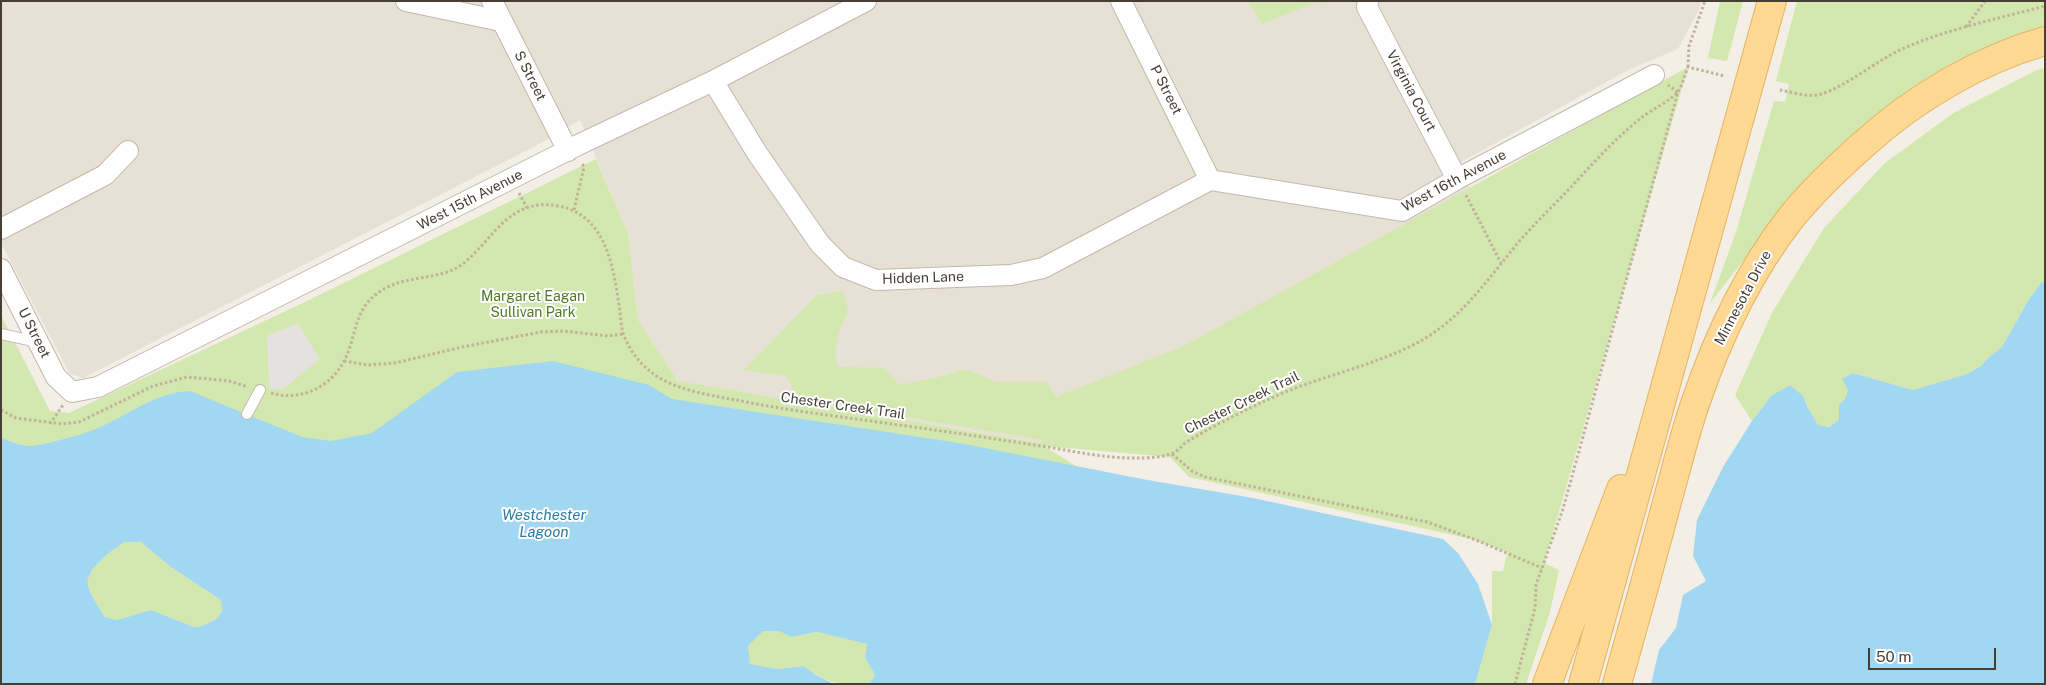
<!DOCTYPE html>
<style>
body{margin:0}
#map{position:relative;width:2046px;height:685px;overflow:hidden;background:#f3eee6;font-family:"Public Sans",sans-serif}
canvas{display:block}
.frame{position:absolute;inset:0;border:2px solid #463e35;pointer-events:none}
.scale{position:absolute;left:1868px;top:648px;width:128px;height:22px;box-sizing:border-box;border:2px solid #463e35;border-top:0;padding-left:6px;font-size:15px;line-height:18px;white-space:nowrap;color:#463e35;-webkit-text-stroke:4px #fff;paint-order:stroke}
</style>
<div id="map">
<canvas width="2046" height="685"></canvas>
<div class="frame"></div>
<div class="scale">50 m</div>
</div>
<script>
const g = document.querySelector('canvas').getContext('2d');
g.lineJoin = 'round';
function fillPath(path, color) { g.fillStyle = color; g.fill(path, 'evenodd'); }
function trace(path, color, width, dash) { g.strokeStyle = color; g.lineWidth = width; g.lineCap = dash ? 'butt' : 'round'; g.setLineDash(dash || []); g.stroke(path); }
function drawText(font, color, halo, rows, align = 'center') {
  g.font = font + ' "Public Sans",sans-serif'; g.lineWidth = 4; g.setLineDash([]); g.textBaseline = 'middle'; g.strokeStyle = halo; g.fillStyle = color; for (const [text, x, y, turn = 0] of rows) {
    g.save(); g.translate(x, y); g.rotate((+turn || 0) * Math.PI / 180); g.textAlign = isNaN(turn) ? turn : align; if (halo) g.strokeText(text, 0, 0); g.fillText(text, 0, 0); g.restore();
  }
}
fillPath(new Path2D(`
 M1,1H1701L1699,10L1678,49L1628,70L1461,162L1471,190L1039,443L950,427L753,400L678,381L638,320L628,233L580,120L541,143L83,378L70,374L1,243Z`), '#e7e0d4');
fillPath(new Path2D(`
 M1248,1H1351L1314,3L1262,24Z
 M1720,1H1743L1727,61L1708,58Z
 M1797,1H2045V28L1899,100L1839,148L1800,189L1710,303L1736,232L1774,101L1785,102L1789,84L1776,81Z
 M1688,67L1544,563L1559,570L1550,612L1526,684H1475L1492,625V571H1503L1507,554L1509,553L1476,540L1189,477L1170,457L1044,446L1113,489L433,442L1,465V315L50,411L69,413L307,301L596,159L628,233L638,320L678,381L1039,443L1044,440L798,399L786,376L744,370L817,295L843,291L848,312C840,328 830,349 839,367L884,368L899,385L936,378L966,369L996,382H1047L1056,397L1186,345Z
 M2045,68V281L2041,283L2029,299L2002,347L1988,358L1981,366L1967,374L1913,390L1853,373L1845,399L1839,405V420L1829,427L1818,425L1808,408L1803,396H1771L1752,421L1735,395L1773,311L1824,228L1885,163L1955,112L2037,70Z
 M125,542H141L171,567L221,600L222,611L217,619L202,626L194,627L151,610L117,620L105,617C100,609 89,593 88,585C85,569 113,549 125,542Z
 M762,631H779L791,637L817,632L868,644L865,658L875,675L869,684C839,684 829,685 804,666L777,669L749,664L748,646Z`), '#d3e8ae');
fillPath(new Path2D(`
 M298,323L320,359L283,389L269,388L267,336Z`), '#e4e1de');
fillPath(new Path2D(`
 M2045,281V684H1651L1659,650L1676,628L1683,595L1706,581L1693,556L1697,520L1723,467L1752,421L1771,396L1790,385L1803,396L1808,408L1818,425L1829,427L1839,420V405L1845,399L1848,390L1842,379L1853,373L1913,390L1967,374L1981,366L1988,358L2002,347L2029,299L2041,283Z
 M553,361L649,385L672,399L959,443L1142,479L1253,498L1443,539L1458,553L1478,584L1492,625L1475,684H869L875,675L865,658L867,644L817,632L791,637L779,631H763L748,646L750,664L777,669L804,666L816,675L834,684H1V437C10,442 21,446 31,446C41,446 88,433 98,428C129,415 155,392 190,391L302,437L331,441L372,433L457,372ZM125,542H141L171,567L221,600L222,611L217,619L202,626L194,627L151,610L117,620L105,617C100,609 89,593 88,585C85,569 113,549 125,542Z`), '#a2d7f1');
const lane = new Path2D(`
 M1,334L38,342
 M247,414L260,390`);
const street = new Path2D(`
 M406,1L501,21
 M492,1L568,151
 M1121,1L1210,180
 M1368,1L1367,7L1457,179
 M713,81L757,153L820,244L843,267L876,280L1011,275L1043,268L1210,180
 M1210,180L1402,211L1457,179L1654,75
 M1,229L105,175L128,151
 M1,269L56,377L72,392L98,387L578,145L713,81L866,1`);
const primary = new Path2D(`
 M1547,684L1621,489
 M1583,684L1772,1
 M1617,684C1634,623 1651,563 1667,502C1676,470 1684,436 1695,404C1717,339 1748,273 1790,219C1812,191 1838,167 1865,143C1915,98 1979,60 2045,41`);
trace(lane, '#c2b8ac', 12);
trace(street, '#c2b8ac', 22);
trace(primary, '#e5b462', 30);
trace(new Path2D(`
 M1966,27L1985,1
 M1688,67L1689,46L1705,1
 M1780,90C1793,92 1808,98 1821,94C1847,86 1876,61 1902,49C1947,29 1997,19 2045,6
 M519,193L527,208
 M1466,195L1502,265
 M574,210L584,167L582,163
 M344,361L367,365L395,363L462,347L541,332L564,331L608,336L623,334
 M271,393C300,402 332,387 345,359C356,337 354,313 374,296C402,272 439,283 464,263C494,238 510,197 558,206C608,215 614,271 620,312C621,321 621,330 625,338C633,357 648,373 667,382C689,392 713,396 736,400C785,410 835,416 885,423C935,430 985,437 1034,445C1070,450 1104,459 1140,458C1150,458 1166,457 1175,452C1180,449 1183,444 1188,441C1213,426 1241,412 1267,400C1317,376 1378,366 1424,339C1463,316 1489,278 1517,244C1534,224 1554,205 1572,186C1594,162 1616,138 1641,118C1651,110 1670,101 1678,92C1682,86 1685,74 1688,67L1725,76
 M1,410L16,418L63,424L79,422L153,386L187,377L229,381L248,387
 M50,424L63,405
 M1172,454L1192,471L1205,477L1427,522L1476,540L1542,568
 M1515,684L1535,608L1536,585L1563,509L1678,92L1668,85`), '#c1b09a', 3, [2.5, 2.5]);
trace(lane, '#fff', 10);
trace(street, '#fff', 20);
trace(primary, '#ffd894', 28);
drawText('14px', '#463e35', '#fff', [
 ["S Street",530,76,63],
 ["P Street",1166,90,63],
 ["Virginia Court",1411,91,62],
 ["West 16th Avenue",1454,181,-28],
 ["West 15th Avenue",470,200,-27],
 ["Hidden Lane",923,278,-2],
 ["Minnesota Drive",1743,298,-62],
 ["U Street",34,333,63],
 ["Chester Creek Trail",1242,403,-26],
 ["Chester Creek Trail",843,406,8]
]);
drawText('14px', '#4d7928', '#fff', [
 ["Margaret Eagan",533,297],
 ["Sullivan Park",533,313]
]);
drawText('italic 15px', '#2a7aa4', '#fff', [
 ["Westchester",544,515],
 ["Lagoon",544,532]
]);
</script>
